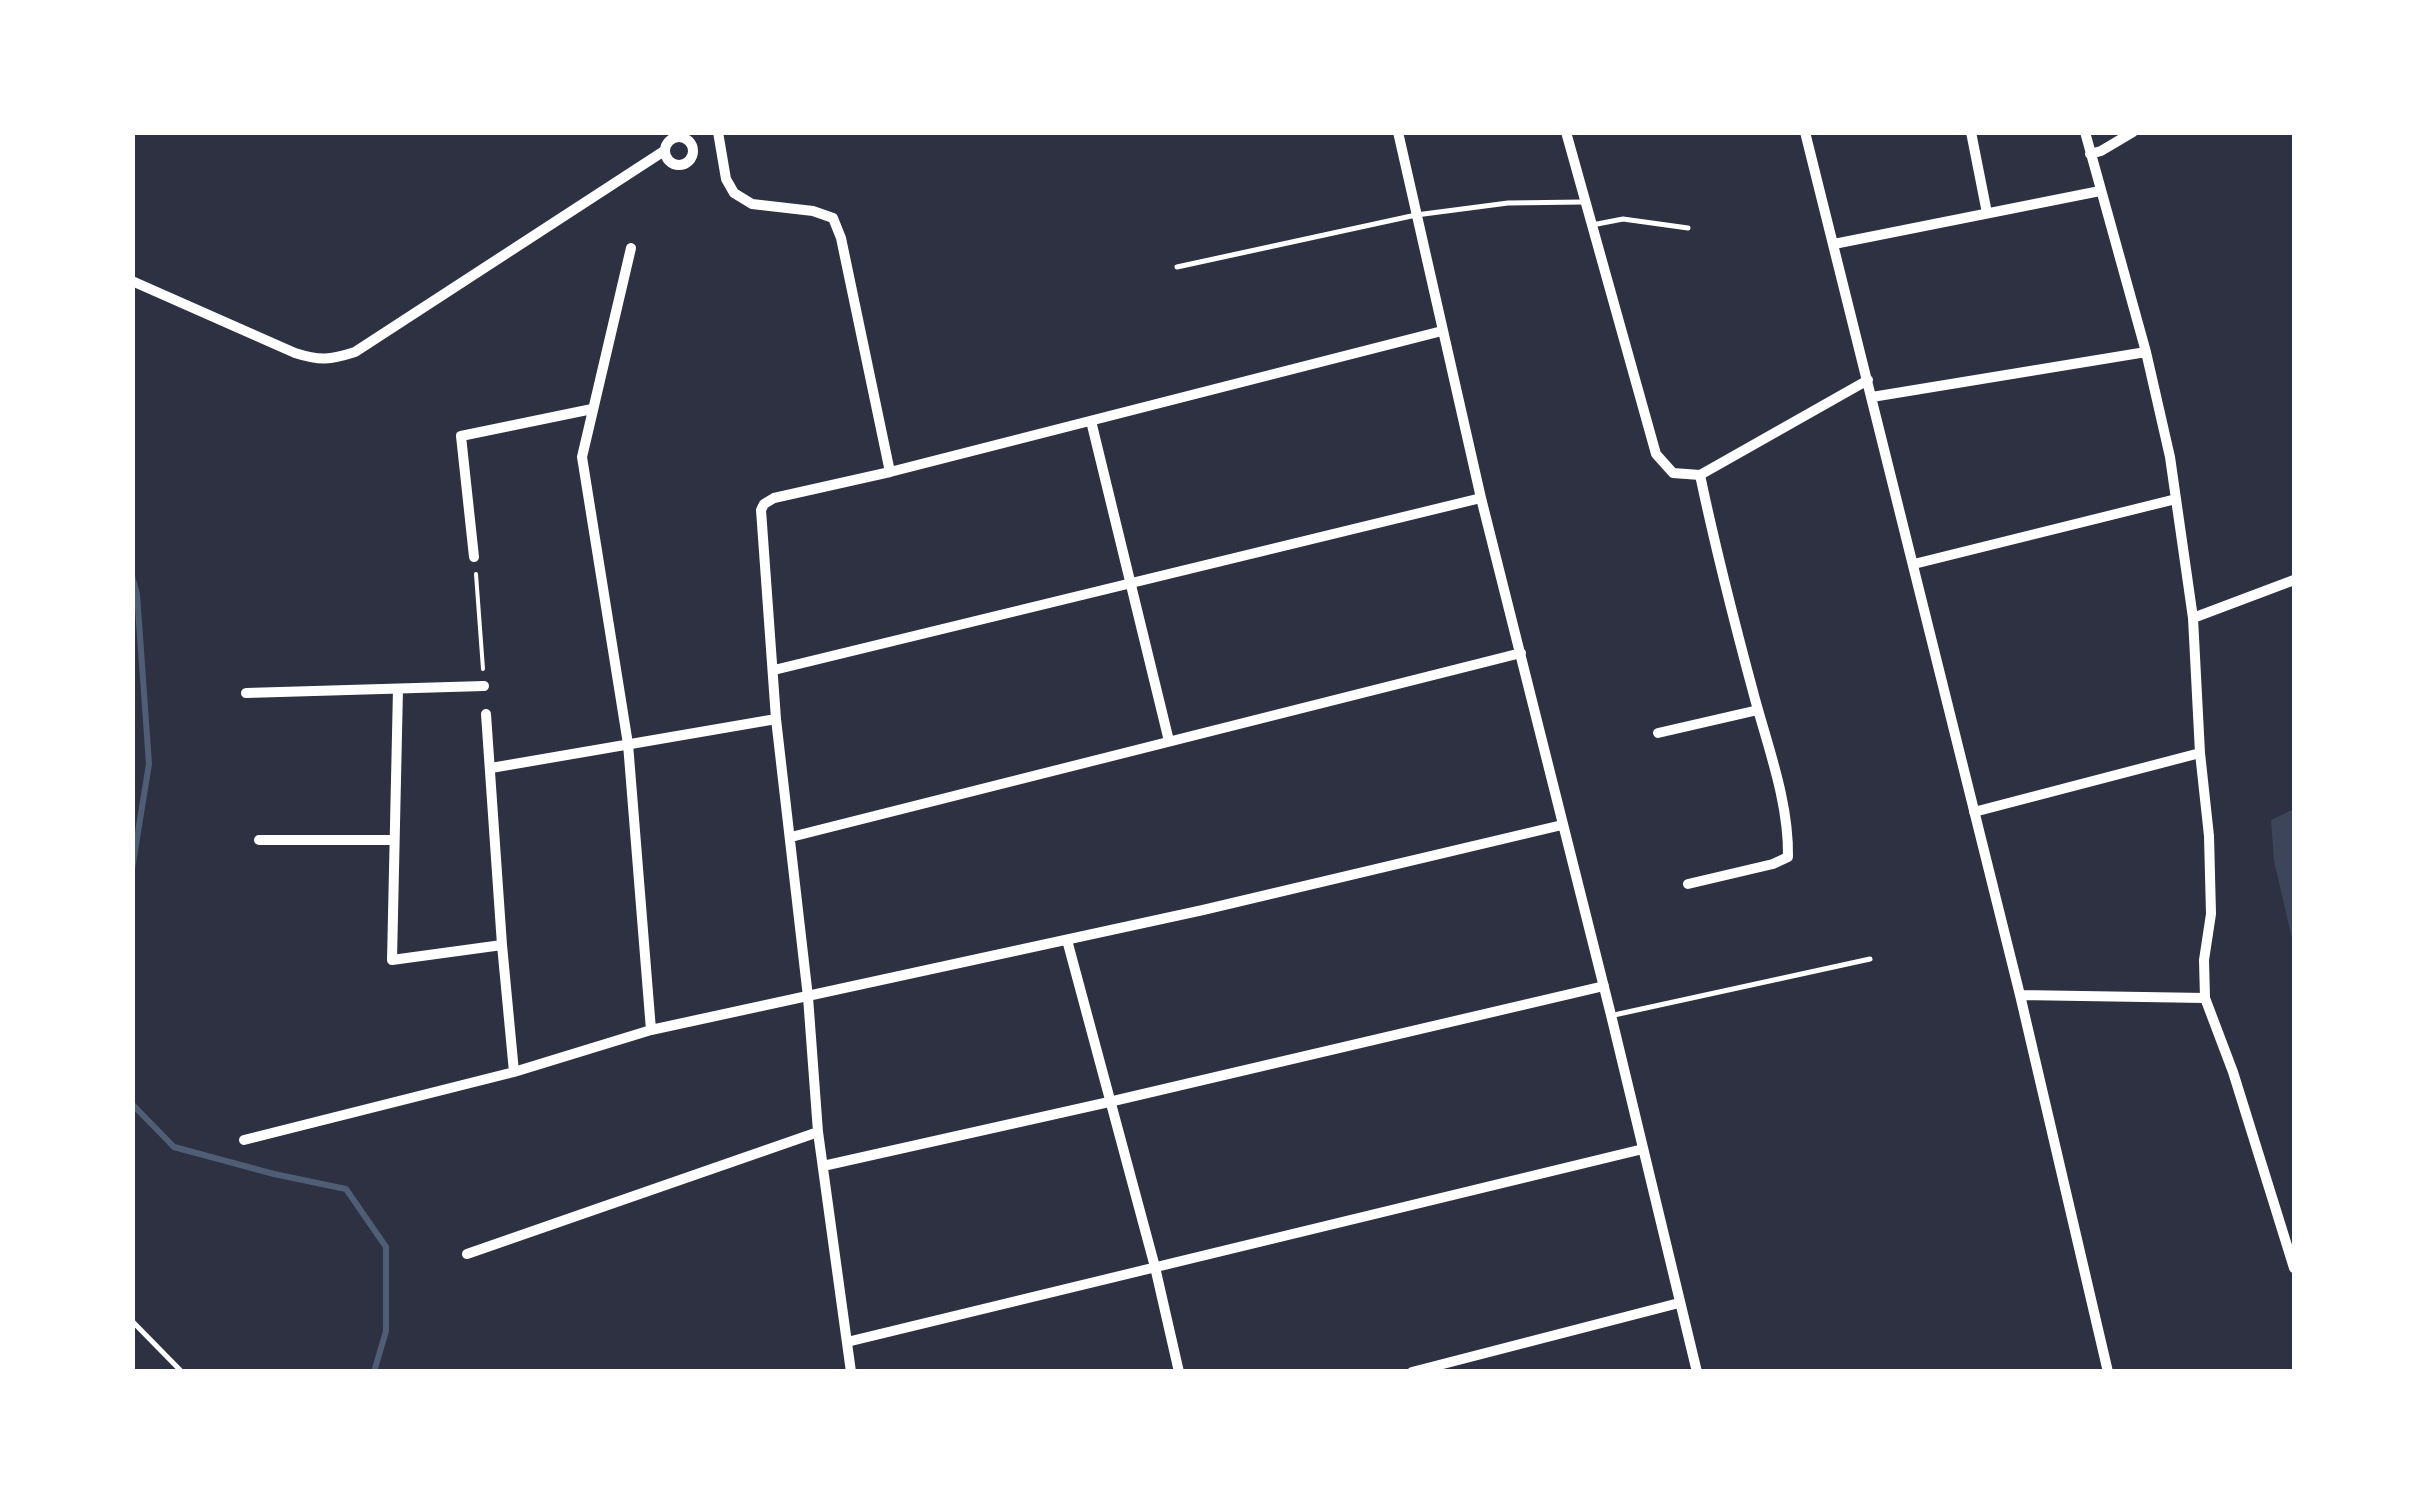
<!DOCTYPE html>
<style>
body{margin:0}
#map{position:relative;width:2427px;height:1504px;overflow:hidden;background:#2d3142;font-family:Barlow,sans-serif}
canvas{display:block}
.frame{position:absolute;inset:0;border:135px solid #fff;pointer-events:none}
</style>
<div id="map">
<canvas width="2427" height="1504"></canvas>
<div class="frame"></div>
</div>
<script>
const g = document.querySelector('canvas').getContext('2d');
g.lineJoin = 'round';
function fillPath(path, color) { g.fillStyle = color; g.fill(path, 'evenodd'); }
function trace(path, color, width, dash) { g.strokeStyle = color; g.lineWidth = width; g.lineCap = dash ? 'butt' : 'round'; g.setLineDash(dash || []); g.stroke(path); }
fillPath(new Path2D(`
 M2294,809V947L2274,861L2271,820Z`), '#3c4559');
trace(new Path2D(`
 M132,576L137,594L149,764L132,869
 M132,980V1008
 M132,1104L174,1147L274,1174L346,1189L386,1247V1331L374,1372`), '#4f5d75', 6);
trace(new Path2D(`
 M476,574L483,669`), '#fff', 4);
trace(new Path2D(`
 M1592,225L1623,219L1688,228
 M1177,267L1416,215L1508,203L1583,202
 M1614,1015L1870,959
 M132,1321L182,1372`), '#fff', 5);
trace(new Path2D(`
 M718,132L726,179L734,193L752,204L813,211L833,218L841,238L890,472
 M1398,132L1481,498L1611,1015L1697,1372
 M1566,132L1656,454L1673,473L1700,475L1868,380
 M1805,132L2020,995L2108,1372
 M1971,132L1987,213
 M2085,132L2146,352L2170,457L2193,618L2200,753L2209,836L2211,914L2204,960L2205,998L2233,1072L2294,1268
 M665 151a14 14 0 1 1 28 0a14 14 0 1 1-28 0Z
 M2090,154L2101,151L2133,132
 M1834,244L2100,191
 M631,248L582,457L628,744L651,1030
 M132,281L295,353C320,361 330,360 355,352L664,151
 M1872,397L2146,352
 M1091,421L1169,741
 M474,557L461,436L592,409
 M1914,564L2176,499
 M2193,618L2294,580
 M774,670L1481,498
 M398,689L392,960L502,945
 M246,693L484,686
 M486,714L502,945L514,1072
 M1658,733L1758,710
 M491,768L776,719
 M1974,812L2200,753
 M791,837L1521,653
 M259,840H394
 M1688,884L1773,864L1788,857C1789,804 1769,750 1755,699C1735,625 1716,551 1700,475
 M1067,940L1155,1267L1179,1372
 M2020,995L2205,998
 M244,1140L514,1072L651,1030L1203,910L1562,825
 M823,1166L1109,1102L1604,986
 M467,1254L818,1132
 M847,1342L1643,1149
 M851,1372L818,1132L808,997L776,719L761,510L764,504L774,498L890,472L1442,331
 M1412,1372L1679,1303`), '#fff', 10);
</script>
